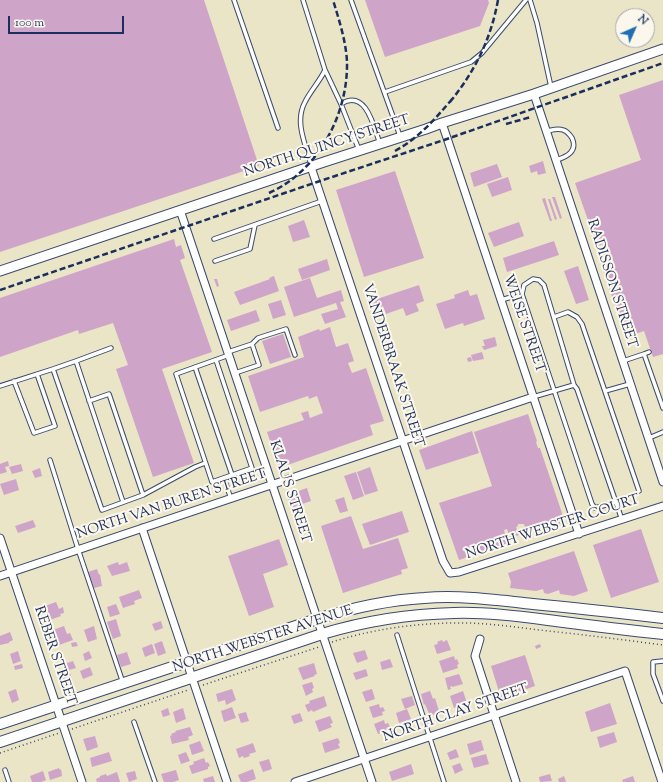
<!DOCTYPE html>
<style>
body{margin:0}
#map{position:relative;width:663px;height:782px;overflow:hidden;background:#eae5c6;font-family:"Sorts Mill Goudy",serif}
canvas{display:block}
.north{position:absolute;left:615px;top:8px;width:40px;height:40px;box-sizing:border-box;background:#fbf7ec;border:1px solid #a1a7b3;border-radius:50%;rotate:45deg;font-size:11px;font-weight:700;line-height:16px;text-align:center;color:#1b2f5e}
.north::after{content:'';display:block;margin:auto;width:14px;height:18px;background:#1f6fb2;clip-path:polygon(50% 0,100% 100%,50% 72%,0 100%)}
.scale{position:absolute;left:8px;top:16px;width:116px;height:18px;box-sizing:border-box;border:2px solid #1b2f5e;border-top:0;padding-left:5px;font-size:12px;line-height:14px;white-space:nowrap;color:#1b2f5e;-webkit-text-stroke:3px #fbf7ec;paint-order:stroke}
</style>
<div id="map">
<canvas width="663" height="782"></canvas>
<div class="north">N</div>
<div class="scale">100 m</div>
</div>
<script>
const g = document.querySelector('canvas').getContext('2d');
g.lineJoin = 'round';
function fillPath(path, color) { g.fillStyle = color; g.fill(path, 'evenodd'); }
function trace(path, color, width, dash) { g.strokeStyle = color; g.lineWidth = width; g.lineCap = dash ? 'butt' : 'round'; g.setLineDash(dash || []); g.stroke(path); }
function drawText(font, color, halo, rows, align = 'center') {
  g.font = font + ' "Sorts Mill Goudy",serif'; g.lineWidth = 4; g.setLineDash([]); g.textBaseline = 'middle'; g.strokeStyle = halo; g.fillStyle = color; for (const [text, x, y, turn = 0] of rows) {
    g.save(); g.translate(x, y); g.rotate((+turn || 0) * Math.PI / 180); g.textAlign = isNaN(turn) ? turn : align; if (halo) g.strokeText(text, 0, 0); g.fillText(text, 0, 0); g.restore();
  }
}
fillPath(new Path2D(`
 M0,0H204L259,166L0,252Z
 M365,0H488L489,3L480,26L385,57Z
 M663,80V354L653,357L644,331L626,337L602,267L614,263L607,243L597,246L575,183L641,160L619,95Z
 M543,161L546,173L538,175L537,171L531,173L529,166Z
 M497,164L502,177L474,187L470,173Z
 M395,171L424,258L364,277L336,190Z
 M508,177L512,190L492,197L487,184Z
 M552,197H555L562,218L560,219Z
 M545,198L552,221H550L542,199Z
 M548,199H550L557,219L555,220Z
 M304,220L310,237L293,242L288,226Z
 M519,222L524,236L494,247L488,233Z
 M174,239L176,247L181,245L185,258L180,260L212,352L162,369L194,463L153,477L116,369L128,365L113,323L79,334L78,330L0,357V298Z
 M554,241L559,255L507,272L503,258Z
 M327,259L330,270L302,280L298,269Z
 M578,266L589,300L576,304L564,271Z
 M274,276L279,291L240,305L234,292L270,279L269,278Z
 M310,278L317,298L341,290L344,301L340,302L346,317L325,324L321,314L338,309L336,303L294,317L284,287Z
 M214,279H217L219,286L217,287Z
 M419,285L424,301L416,304L419,311L406,316L403,308L386,314L383,306L370,310L368,302Z
 M468,290L470,296L477,294L485,319L464,326L463,323L445,329L436,304L455,298L454,295Z
 M281,300L286,315L273,319L268,304Z
 M256,310L260,321L231,331L227,320Z
 M330,327L336,347L348,343L354,361L348,363L352,373L366,368L384,421L370,425L373,435L279,468L267,432L304,420L301,413L308,411L310,418L323,413L317,396L309,399L308,396L260,412L248,376L304,357L298,337L319,329L320,331Z
 M283,334L291,357L270,364L262,341Z
 M495,337L497,346L484,350L482,346H485L483,340Z
 M482,352L484,359L473,361L471,355Z
 M471,357L472,361L468,362L467,358Z
 M528,414L537,441L536,442L538,448H540L565,522L536,532V530L527,533L524,524H518V526L516,527L519,535L510,538L507,529L504,530L508,544L459,560L439,503L492,486L474,432Z
 M472,431L479,453L426,470L419,450Z
 M8,461L9,466L5,467L7,472L0,474V464Z
 M21,464L23,471L12,474L9,467Z
 M370,467L378,491L365,495L357,472Z
 M40,468L42,476L35,478L32,471Z
 M356,472L364,496L353,500L344,476Z
 M16,479L19,490L4,495L0,484Z
 M307,488L311,501L291,508L287,495Z
 M344,497L348,511L340,513L335,500Z
 M402,511L409,532L370,545L362,524Z
 M351,516L363,549L398,538L408,568L401,570L402,574L343,593L321,526Z
 M33,520L36,527L18,533L15,526Z
 M641,529L659,582L611,598L593,545Z
 M279,539L288,565L263,574L274,607L249,616L228,556Z
 M574,551L588,591L574,596L560,594L559,590L548,594L544,593L543,589L536,591L510,588L511,582L508,573Z
 M118,562L119,565L127,562L130,571L112,576L107,566Z
 M97,569L99,575L100,574L102,586L94,588L88,572Z
 M139,590L142,598L134,601L135,604L123,608L119,597Z
 M56,602L59,609L63,607L64,613L60,614L61,616L50,620L49,617L47,618L45,613L48,612L45,606Z
 M116,604L120,614L110,617L107,607Z
 M116,619L121,636L113,639L107,622Z
 M161,621L163,628L155,631L152,624Z
 M64,626L67,634L70,633L73,640L59,645L53,630Z
 M94,626L97,639L88,642L84,630Z
 M10,632L13,640L9,642V643L0,645V636Z
 M442,640L443,642L447,640L451,650L437,654L434,645L438,644L437,642Z
 M162,641L166,653L158,656L154,644Z
 M76,642L78,646L72,647L71,643Z
 M152,644L155,653L145,657L142,648Z
 M540,644L541,647L536,649L535,646Z
 M365,650L368,659L357,663L353,653Z
 M18,651L21,661L13,664L10,654Z
 M89,651L92,658L85,661L83,654Z
 M127,652L131,664L121,667L117,655Z
 M525,655L535,686L501,698L491,666Z
 M454,656L455,660L457,659L459,664L457,665L458,668L443,673L439,661Z
 M390,659L393,667L382,670L380,662Z
 M73,661L76,668L66,671L64,664Z
 M314,663L317,674L314,675L315,676L303,680L298,668Z
 M22,664L23,668L15,670L14,666Z
 M90,667L93,675L83,679L80,671Z
 M366,669L368,676L356,680L353,673Z
 M70,673L74,685L65,688L61,676Z
 M459,674L463,684L452,687V686L450,687L451,689L448,690L445,678Z
 M312,682L314,688L312,689L313,692L306,696L302,685Z
 M16,689L19,700L12,703L8,692Z
 M232,689L236,700L226,705L225,700L218,702L216,694Z
 M372,689L375,699L366,702L362,692Z
 M430,691L433,699L435,698L439,711H438V713L430,716L425,704L424,705L421,694Z
 M463,691L467,703L454,708L450,696Z
 M324,696L327,706L313,712L312,710L308,712L305,705L310,703L309,701Z
 M412,696L415,705L405,709L401,699Z
 M610,703L617,724L591,732L585,712Z
 M379,704L380,708L383,707L385,711L382,712L383,715L373,718L369,707Z
 M232,707L236,718L224,722L221,711Z
 M168,708L170,715L163,717L161,711Z
 M183,708L186,719L176,723L173,712Z
 M407,709L411,719L399,723L396,713Z
 M246,712L249,721L241,723L238,714Z
 M300,713L303,721L294,724L291,716Z
 M330,716L333,723L330,724L332,727L319,732L315,721Z
 M384,720L385,724L388,723L390,727L387,728L388,731L378,734L374,724Z
 M190,727L193,735L188,737L189,740L172,744L170,736L172,735L171,734L176,732L175,731Z
 M614,732L617,742L600,748L597,737Z
 M95,736L98,747L87,751L83,739Z
 M338,738L340,743L338,744L340,748L325,753L322,743Z
 M481,740L484,750L470,755L467,744Z
 M200,741L204,751L192,755L189,745Z
 M253,743L256,752L249,754L250,756L244,758L243,756L239,758L236,749Z
 M456,749L459,757L450,760L447,753Z
 M109,752L112,761L92,767L90,758Z
 M186,752L190,761L181,764L178,755Z
 M486,754L489,764L474,768L471,758Z
 M204,758L206,763L208,762L210,766L208,767V769L192,774L189,766L194,764L193,762Z
 M269,759L272,769L263,772L259,762Z
 M460,763L463,770L455,774L452,766Z
 M411,764L414,774L392,781L389,772Z
 M59,768L60,770L61,769L62,776L50,780L48,772Z
 M253,769L256,779L247,782H241L238,775Z
 M176,770L179,780L173,782H164L161,774Z
 M43,771L46,780L41,782H32L30,776Z
 M135,771L137,779L129,782L126,773Z
 M117,772L120,782H97L96,779L100,777V776L106,774L107,776Z
 M550,774L552,781L540,782L539,777Z
 M213,776L215,782H204L203,779Z
 M564,776L566,782H559L558,779Z
 M633,776L635,782H623L622,780Z`), '#cfa4c9');
const service = new Path2D(`
 M234,0L278,128
 M303,0L325,70
 M351,0L400,136
 M530,0L537,23L551,87
 M385,92L471,62L482,53L526,0
 M341,104C366,88 374,127 380,144
 M547,131C552,130 558,128 563,130C567,131 570,135 572,138C578,151 567,157 556,160
 M311,165C306,145 294,122 305,102C311,90 320,81 325,70L341,104L359,150
 M214,239L322,201
 M215,261L250,249L255,225
 M501,300L522,294
 M554,317L568,312L577,317L582,324L639,491
 M228,352L252,344L258,338L286,329L295,355
 M649,352L644,354L663,408
 M216,360L252,468L212,482L176,374L229,355
 M76,361L111,348
 M623,361L644,354
 M195,367L232,475
 M53,369L76,361L123,502
 M235,373L259,365L252,344
 M14,381L34,433L55,426L37,374
 M574,385L544,285L539,280L533,279L524,285L522,294L592,504L595,508L616,502
 M0,386L53,369L102,510L143,495L195,467L205,463
 M605,391L630,384
 M533,397L574,385L577,389L622,520
 M89,401L109,394L143,495
 M649,438L663,432
 M50,460L78,549L123,683
 M224,478L231,499
 M397,635L444,782
 M663,661L653,662V674L663,701
 M134,722L155,782
 M5,770L9,782`);
const minor = new Path2D(`
 M534,94L663,482
 M442,123L579,534
 M311,167L443,561L450,573L459,572L663,506
 M180,210L372,782
 M142,528L227,782
 M0,538L82,782
 M0,576L533,397
 M480,639L475,656L516,782
 M295,782L625,671L662,782`);
const tertiary = new Path2D(`
 M0,271L324,162L426,129L442,123L534,94L663,49`);
const secondary = new Path2D(`
 M0,724L317,619C352,608 387,600 424,598C460,595 497,600 533,604C576,608 620,613 663,618
 M0,742L322,634C365,621 409,614 454,613C485,612 517,616 548,620C586,625 625,630 663,634`);
trace(service, '#3a4a6e', 5.5);
trace(minor, '#3a4a6e', 9);
trace(tertiary, '#3a4a6e', 11);
trace(secondary, '#3a4a6e', 12);
trace(new Path2D(`
 M332,642C376,628 424,622 470,623C496,624 522,628 548,631C587,635 625,640 663,645
 M203,685L319,647
 M72,729L188,690
 M0,753L59,733`), '#3a4a6e', 1.5, [1, 3]);
trace(service, '#fff', 3.5);
trace(minor, '#fff', 7);
trace(tertiary, '#fff', 9);
trace(secondary, '#fff', 10);
trace(new Path2D(`
 M450,102C475,71 491,39 498,0
 M506,124L531,117
 M395,151C420,137 435,119 453,98
 M269,193C318,171 348,115 347,62C346,41 339,20 333,0
 M0,290L317,182L447,139L663,63`), '#1b2f5e', 2.5, [6, 3]);
drawText('14px', '#1b2f5e', '#fbf7ec', [
 ["NORTH QUINCY STREET",327,147,-18],
 ["RADISSON STREET",611,284,72],
 ["WEISE STREET",523,324,71],
 ["VANDERBRAAK STREET",392,366,72],
 ["KLAUS STREET",289,492,72],
 ["NORTH VAN BUREN STREET",172,505,-18],
 ["NORTH WEBSTER COURT",553,528,-18],
 ["NORTH WEBSTER AVENUE",263,640,-18],
 ["REBER STREET",54,656,71],
 ["NORTH CLAY STREET",456,714,-19]
]);
</script>
